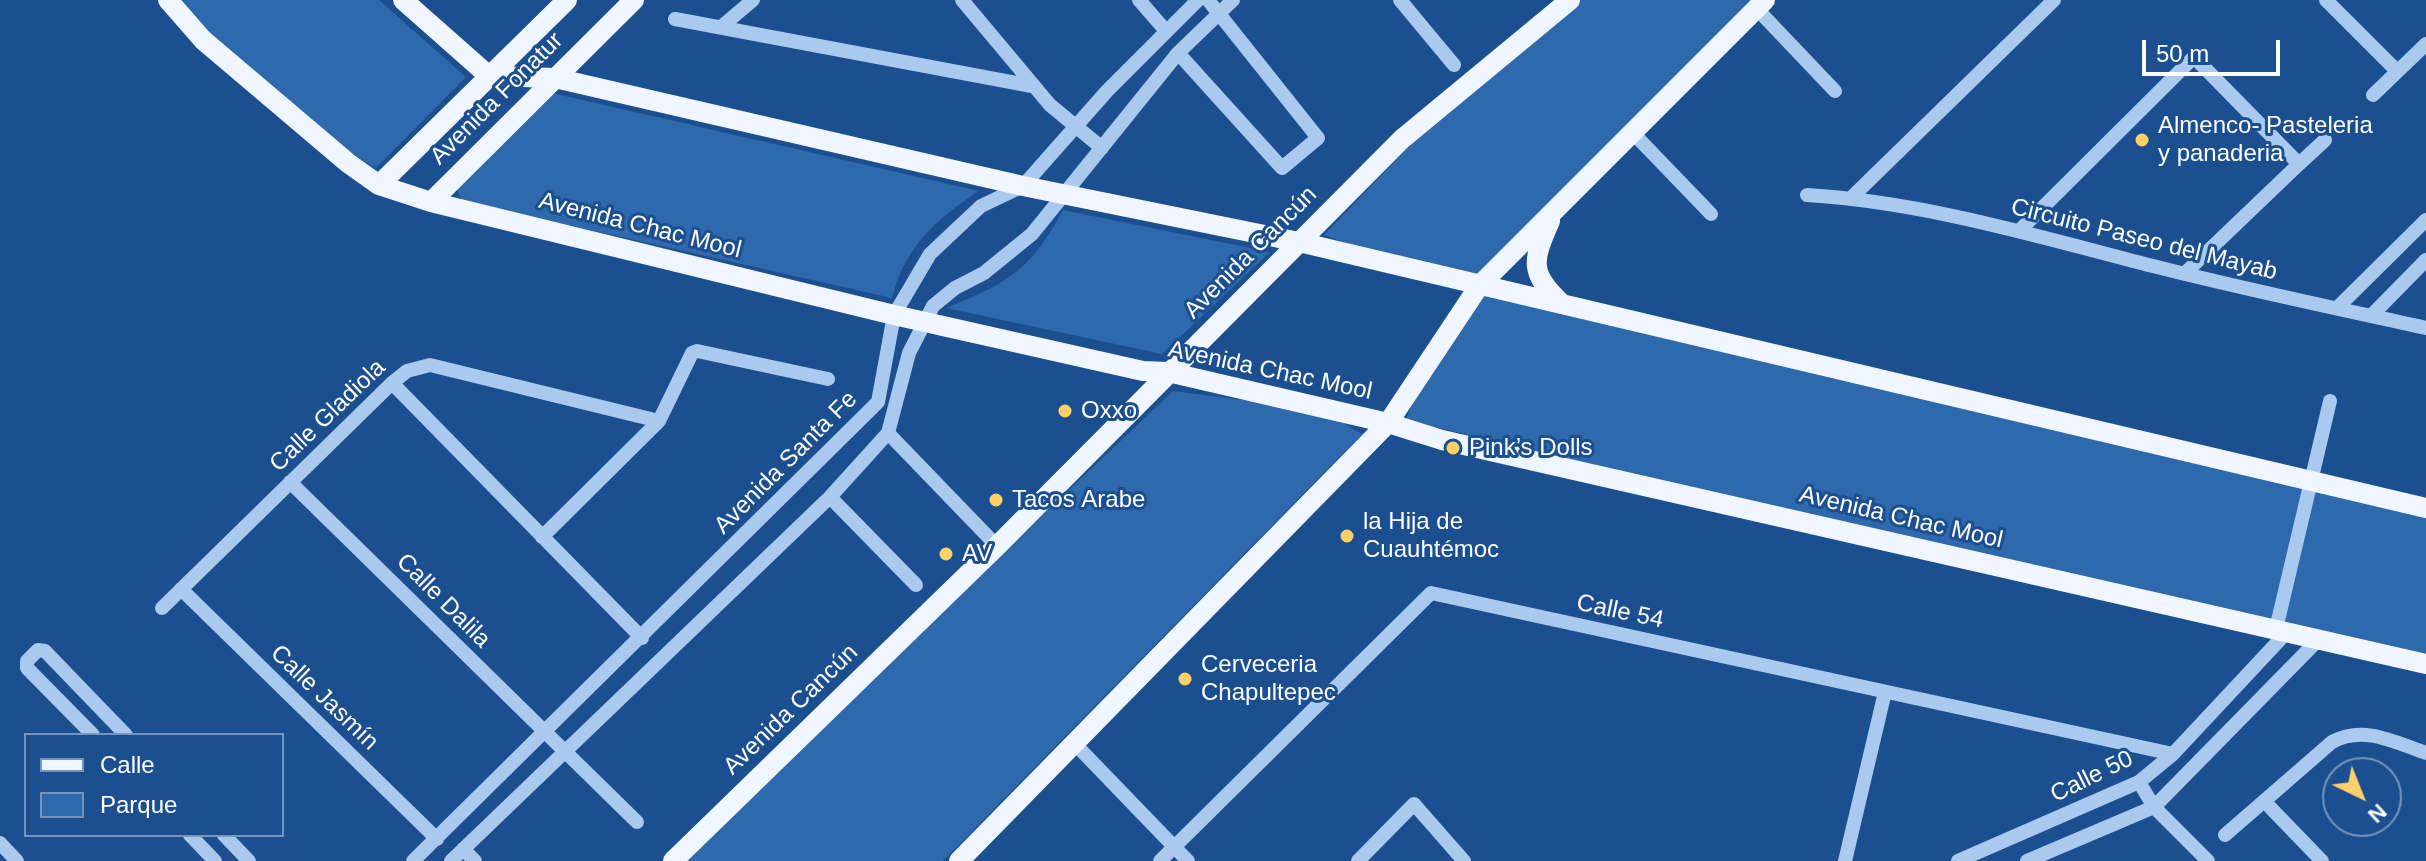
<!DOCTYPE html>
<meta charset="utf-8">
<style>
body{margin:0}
#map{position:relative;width:2426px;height:861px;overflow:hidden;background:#1b4f8f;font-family:Arial,sans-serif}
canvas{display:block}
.legend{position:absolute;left:24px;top:733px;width:260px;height:104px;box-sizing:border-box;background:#1b4f8f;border:2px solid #7695bc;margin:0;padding:10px 14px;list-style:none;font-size:24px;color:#fff}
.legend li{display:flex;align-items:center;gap:16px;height:40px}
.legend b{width:40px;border:2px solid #7695bc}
.north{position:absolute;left:2322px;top:757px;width:80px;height:80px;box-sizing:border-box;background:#1b4f8f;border:2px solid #7695bc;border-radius:50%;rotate:137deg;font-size:22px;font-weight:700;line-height:32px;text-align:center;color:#fff}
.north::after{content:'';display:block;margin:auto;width:28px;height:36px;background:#ffd166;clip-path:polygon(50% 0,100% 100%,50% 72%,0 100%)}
.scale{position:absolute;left:2142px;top:40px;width:138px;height:36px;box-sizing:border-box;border:4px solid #fff;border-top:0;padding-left:10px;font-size:24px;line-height:28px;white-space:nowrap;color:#fff;-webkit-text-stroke:6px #1b4f8f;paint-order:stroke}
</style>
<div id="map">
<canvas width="2426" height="861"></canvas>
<ul class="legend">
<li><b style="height:10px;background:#f0f6ff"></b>Calle</li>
<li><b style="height:22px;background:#2e69ad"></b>Parque</li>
</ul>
<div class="north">N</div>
<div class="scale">50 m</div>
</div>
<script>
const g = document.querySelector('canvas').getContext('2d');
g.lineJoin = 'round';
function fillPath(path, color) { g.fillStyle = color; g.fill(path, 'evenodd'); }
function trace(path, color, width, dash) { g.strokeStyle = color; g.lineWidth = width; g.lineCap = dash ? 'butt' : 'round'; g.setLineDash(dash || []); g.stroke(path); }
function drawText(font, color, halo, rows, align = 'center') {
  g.font = font + ' Arial,sans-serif'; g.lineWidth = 6; g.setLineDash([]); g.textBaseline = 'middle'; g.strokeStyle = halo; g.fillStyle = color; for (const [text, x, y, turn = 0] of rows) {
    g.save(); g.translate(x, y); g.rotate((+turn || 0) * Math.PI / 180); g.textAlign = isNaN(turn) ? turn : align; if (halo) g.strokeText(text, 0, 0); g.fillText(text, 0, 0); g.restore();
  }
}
fillPath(new Path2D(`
 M180,0H379L466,77L376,168L353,154L213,38Z
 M1570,0H1765L1476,278L1432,274L1324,235L1468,85Z
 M552,93L979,191C936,219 905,247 892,298L462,201L457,189Z
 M1063,210L1270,252L1162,354L946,308C1008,283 1030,271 1063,210Z
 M1483,294L2426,508V663L1406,420L1425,371Z
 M1173,391L1321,410L1362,434L943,861H678Z`), '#2e69ad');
trace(new Path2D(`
 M962,0L1050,105L1102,148
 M1139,0L1166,31
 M1400,0L1454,65
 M2326,0L2397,71
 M1756,8L1835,91
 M675,19L1032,86
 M721,27L753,0
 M1178,53L1282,168L1318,138L1208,0
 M2373,95L2426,44
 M1632,132L1711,214
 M2299,164L2325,140
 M1807,195C1924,202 2040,237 2153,266C2243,289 2335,308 2426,328
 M1852,197L2054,0
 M2019,231L2194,57L2299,164L2184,274
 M2337,308L2426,220
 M2371,316L2426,260
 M392,383L642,638
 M888,433L997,546
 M290,482L637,822
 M830,497L916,585
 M542,537L659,421L692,353L697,351L828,379
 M181,589L437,839
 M162,608L392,383L407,371L430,365L659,421
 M2276,629L2330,401
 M93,735L27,668V661L38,650L45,651L126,735
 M1075,744L1188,861
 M2139,782L2154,807L2208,861
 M2264,801L2322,861
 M190,835L215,861
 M224,835L249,861
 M2225,835L2332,742C2364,725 2394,742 2426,753
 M0,843L17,861
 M463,849L475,861
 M413,861L878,402L894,315L930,254L981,206L1023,186L1107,91L1198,0
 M451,861L830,497L888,433L909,353L933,306L955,288L984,273L1032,234L1178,53L1233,0
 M1160,861L1431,593L2173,754
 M1358,861L1414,804L1464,861
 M1845,861L1885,692
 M1958,861L2139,782L2173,754L2288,631
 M2027,861L2154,807L2320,638`), '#a9c9ee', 14);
trace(new Path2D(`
 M168,0L203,40L348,163L379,185L431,202L894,315L1143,371L1168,372L1388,423L1442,440L2426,664
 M403,0L489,76L555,78L1023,186L1299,242L2426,508
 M379,185L567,0
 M431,202L634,0
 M1550,221C1532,262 1529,272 1562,304
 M673,861L997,546L1402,139L1570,0
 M959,861L1388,423L1479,286L1765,0`), '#f0f6ff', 20);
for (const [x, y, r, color] of [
 [2142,140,8,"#ffd166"],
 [1065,411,8,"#ffd166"],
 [1453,448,8,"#ffd166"],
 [996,500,8,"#ffd166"],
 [1347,536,8,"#ffd166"],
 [946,554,8,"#ffd166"],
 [1185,679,8,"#ffd166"]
]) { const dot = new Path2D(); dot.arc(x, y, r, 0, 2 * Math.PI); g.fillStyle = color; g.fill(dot); trace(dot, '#1b4f8f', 3); }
drawText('24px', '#fff', '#1b4f8f', [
 ["Avenida Fonatur",497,99,-45],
 ["Avenida Chac Mool",640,226,14],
 ["Circuito Paseo del Mayab",2144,240,14],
 ["Avenida Cancún",1251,253,-45],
 ["Avenida Chac Mool",1270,371,12],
 ["Calle Gladiola",328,416,-44],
 ["Avenida Santa Fe",786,463,-45],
 ["Avenida Chac Mool",1901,518,13],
 ["Calle Dalila",443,601,45],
 ["Calle 54",1620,612,12],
 ["Calle Jasmín",324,698,44],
 ["Avenida Cancún",791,710,-44],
 ["Calle 50",2092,777,-26]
]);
drawText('24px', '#fff', '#1b4f8f', [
 ["Almenco- Pasteleria",2158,126],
 ["y panaderia",2158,154],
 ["Oxxo",1081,411],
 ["Pink’s Dolls",1469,448],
 ["Tacos Arabe",1012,500],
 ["la Hija de",1363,522],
 ["Cuauhtémoc",1363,550],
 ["AV",962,554],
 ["Cerveceria",1201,665],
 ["Chapultepec",1201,693]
], 'left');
</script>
